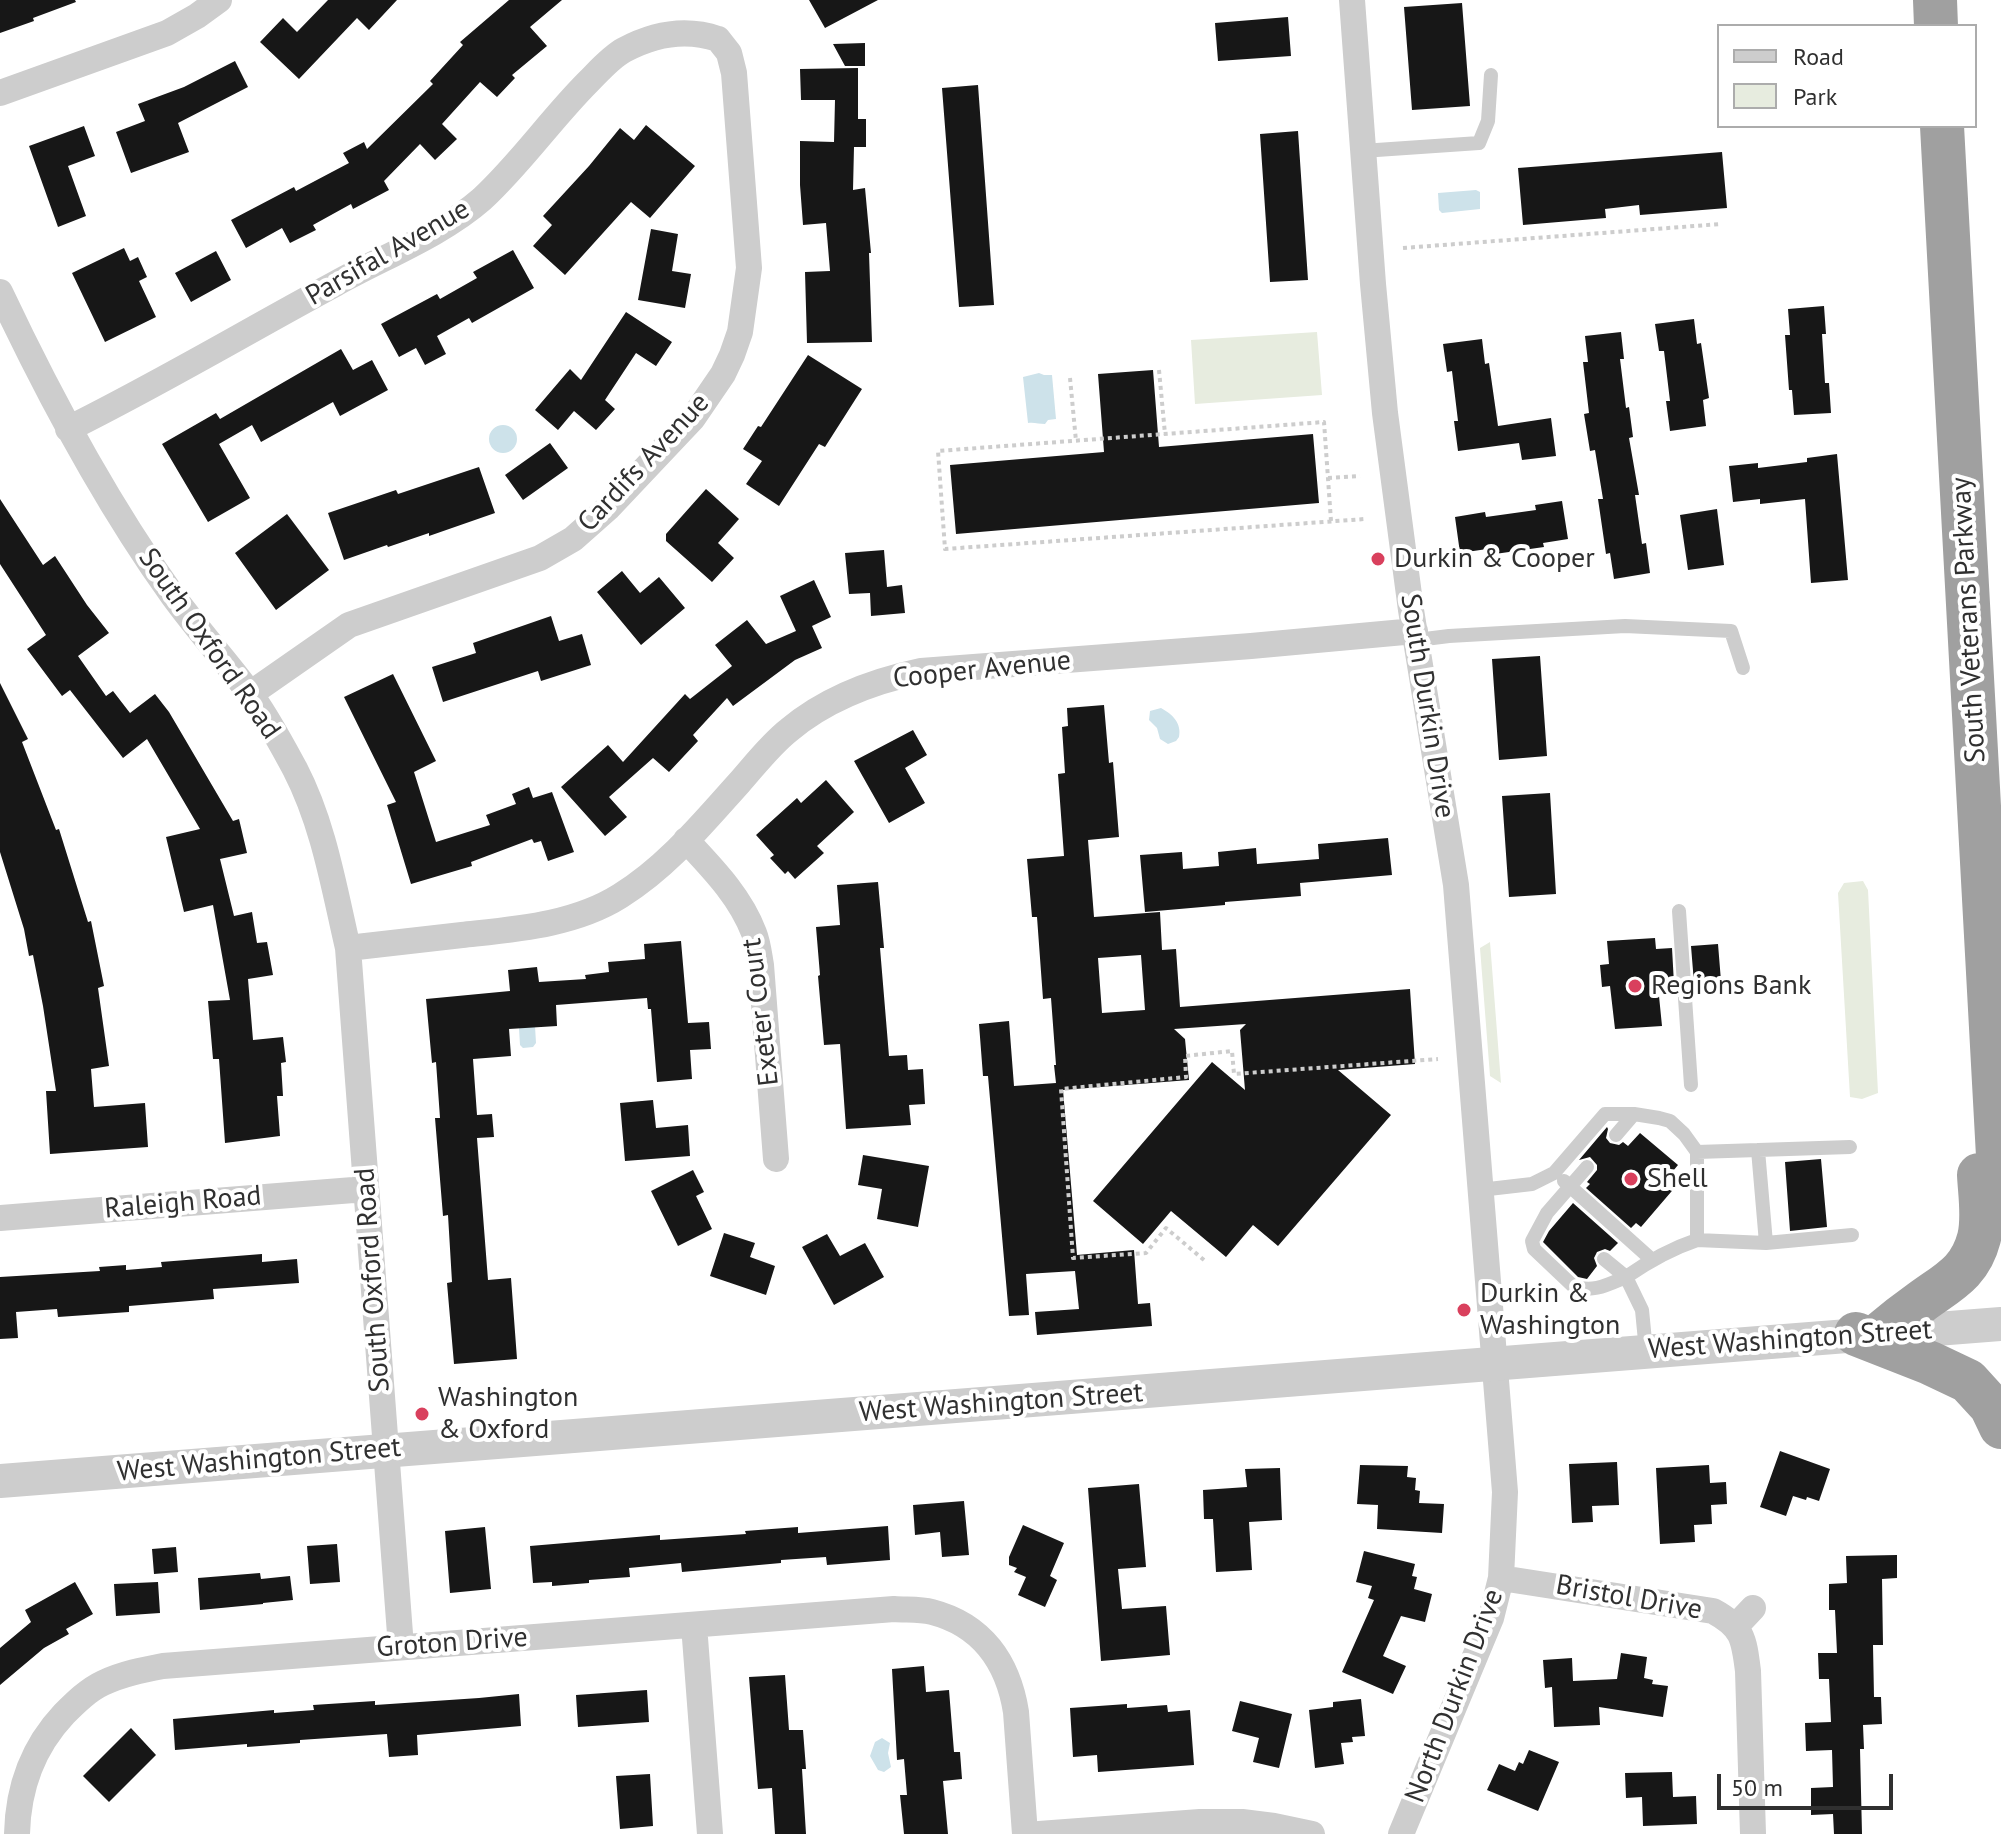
<!DOCTYPE html>
<style>
body{margin:0}
#map{position:relative;width:2001px;height:1834px;overflow:hidden;background:#fff;font-family:"PT Sans",sans-serif}
canvas{display:block}
.legend{position:absolute;left:1717px;top:24px;width:260px;height:104px;box-sizing:border-box;background:#fff;border:2px solid #acacac;margin:0;padding:10px 14px;list-style:none;font-size:24px;color:#303030}
.legend li{display:flex;align-items:center;gap:16px;height:40px}
.legend b{width:40px;border:2px solid #acacac}
.scale{position:absolute;left:1717px;top:1774px;width:176px;height:36px;box-sizing:border-box;border:4px solid #303030;border-top:0;padding-left:10px;font-size:24px;line-height:28px;white-space:nowrap;color:#303030;-webkit-text-stroke:6px #fff;paint-order:stroke}
</style>
<div id="map">
<canvas width="2001" height="1834"></canvas>
<ul class="legend">
<li><b style="height:10px;background:#cdcdcd"></b>Road</li>
<li><b style="height:22px;background:#e7ecdf"></b>Park</li>
</ul>
<div class="scale">50 m</div>
</div>
<script>
const g = document.querySelector('canvas').getContext('2d');
g.lineJoin = 'round';
function fillPath(path, color) { g.fillStyle = color; g.fill(path, 'evenodd'); }
function trace(path, color, width, dash) { g.strokeStyle = color; g.lineWidth = width; g.lineCap = dash ? 'butt' : 'round'; g.setLineDash(dash || []); g.stroke(path); }
function drawText(font, color, halo, rows, align = 'center') {
  g.font = font + ' "PT Sans",sans-serif'; g.lineWidth = 8; g.setLineDash([]); g.textBaseline = 'middle'; g.strokeStyle = halo; g.fillStyle = color; for (const [text, x, y, turn = 0] of rows) {
    g.save(); g.translate(x, y); g.rotate((+turn || 0) * Math.PI / 180); g.textAlign = isNaN(turn) ? turn : align; if (halo) g.strokeText(text, 0, 0); g.fillText(text, 0, 0); g.restore();
  }
}
fillPath(new Path2D(`
 M1317,332L1322,395L1195,404L1191,340Z
 M1863,881L1868,890L1878,1093L1862,1099L1850,1097L1838,893L1844,883Z
 M1490,942L1501,1083L1490,1076L1480,948Z`), '#e7ecdf');
fillPath(new Path2D(`
 M1476,190L1480,192V209L1442,213L1439,210L1438,193Z
 M1039,373L1044,375H1052L1056,419L1048,420L1045,424C1039,424 1034,422 1028,423L1023,377Z
 M489 439a14 14 0 1 1 28 0a14 14 0 1 1-28 0Z
 M1161,708C1172,714 1182,723 1179,737L1176,741L1168,744L1160,739L1157,728L1149,720L1150,711Z
 M534,1009L536,1043L533,1047L523,1048L520,1045L518,1011Z
 M882,1738L890,1743L888,1753L891,1767L884,1772L878,1770L870,1756L875,1742Z`), '#cde2ea');
fillPath(new Path2D(`
 M0,0H75L76,2L33,18L34,21L0,33Z
 M328,0H397L369,30L357,18L299,79L260,42L283,18L297,32Z
 M509,0H562L530,27L547,46L512,75L515,78L497,97L480,82L442,124L457,139L435,160L420,144L384,181L389,190L353,209L351,204L313,225L316,230L290,243L282,228L246,248L231,220L294,187L296,191L349,163L343,153L364,142L367,149L433,84L430,81L463,45L460,42Z
 M809,0H878L825,28Z
 M1462,3L1470,106L1412,110L1404,7Z
 M1288,17L1291,56L1218,61L1215,23Z
 M865,43V66H845L833,44Z
 M235,61L248,87L178,123L189,152L131,173L116,132L145,121L138,104L184,87Z
 M858,68V119H866V147H854L853,190L865,188L871,253H869L872,342L807,343L805,272L830,271L826,223L803,225L800,185V141L834,142L835,100H801L800,69Z
 M978,85L994,305L959,307L942,88Z
 M646,125L695,166L650,218L631,202L565,275L533,246L552,225L543,216L589,166L620,128L634,140Z
 M84,126L95,156L68,166L86,216L58,227L29,146Z
 M1298,131L1308,280L1270,282L1260,134Z
 M1722,152L1727,208L1640,215L1639,205L1605,209L1606,218L1523,225L1518,168Z
 M651,229L678,234L672,271L691,274L685,308L638,300Z
 M124,248L130,261L138,257L147,277L139,281L156,317L105,342L72,273Z
 M513,250L534,288L472,323L469,318L437,336L446,354L425,365L416,348L399,357L381,324L437,294L440,299L477,278L473,272Z
 M216,251L231,280L191,302L175,273Z
 M1824,306L1826,334H1822L1825,383H1829L1831,413L1794,415L1792,390H1789L1785,335H1790L1788,309Z
 M626,312L672,342L656,366L636,353L605,400L615,409L596,430L574,411L558,430L535,410L570,369L581,380Z
 M1694,319L1697,344L1701,343L1709,398L1703,400L1706,426L1670,431L1666,401H1670L1664,351H1659L1655,324Z
 M1621,332L1624,359H1620L1626,408L1629,407L1633,437L1629,438L1639,495H1635L1642,544L1646,543L1650,573L1614,579L1610,553L1606,554L1598,499H1603L1595,450L1590,451L1584,414L1589,413L1583,362H1588L1585,336Z
 M1482,339L1485,364L1489,363L1498,426L1551,418L1556,456L1522,460L1519,443L1458,451L1454,421H1458L1452,371L1447,372L1443,344Z
 M341,349L353,370L372,360L388,390L340,416L333,402L261,442L252,425L219,444L250,498L208,522L162,444L216,413L220,419Z
 M808,355L862,389L825,447L819,444L779,506L746,484L762,461L743,449L758,426L761,427Z
 M1153,370L1159,447L1313,434L1319,503L956,534L950,465L1104,452L1098,374Z
 M550,443L568,468L523,500L505,475Z
 M1837,454L1848,580L1811,583L1805,499L1760,504V499L1733,502L1729,466L1758,463V468L1807,462V458Z
 M479,467L495,513L429,536V533L388,547L387,545L344,560L328,513L396,490L398,494Z
 M706,489L739,519L718,543L734,558L712,582L666,541V534Z
 M0,499L43,565L55,556L87,605L109,633L78,656L106,696L113,691L130,713L155,694L169,712L233,821L239,819L247,853L220,859L234,916L252,912L257,943L267,942L273,975L248,979L253,1040L283,1037L286,1062L281,1063L283,1096H277L280,1136L225,1143L219,1059H213L208,1001L230,1000L213,905L184,912L166,837L200,829L147,739L123,758L70,690L62,696L27,649L46,635L0,564Z
 M1562,501L1568,539L1543,543L1544,547L1488,555L1487,549L1460,553L1455,517L1485,512L1486,517L1536,510L1535,505Z
 M1717,509L1724,565L1688,570L1680,515Z
 M287,514L329,570L276,610L235,553Z
 M884,550L887,587L902,585L905,613L871,616L870,593L849,594L845,553Z
 M622,571L640,593L659,577L685,608L641,645L597,592Z
 M814,580L831,617L812,626L822,648L795,660L733,706L727,698L693,735L698,741L669,772L653,758L609,797L627,817L605,836L561,787L608,745L623,762L685,694L690,699L732,666L715,645L747,620L766,644L796,631L780,596Z
 M551,616L559,641L582,634L591,665L541,681L538,671L443,702L432,667L476,653L473,643Z
 M1540,656L1547,756L1499,760L1492,659Z
 M393,674L436,761L414,772L436,842L490,825L486,815L516,804L512,794L529,787L533,798L552,792L574,852L548,861L541,841L534,843L532,839L471,862L472,866L411,884L387,805L396,802L344,697Z
 M0,683L28,739L22,742L56,830L59,829L88,922L91,921L104,986L98,988L109,1066L91,1069L94,1107L145,1103L148,1147L50,1154L46,1091H56L43,1006L33,955L29,956L24,929L0,852Z
 M1104,705L1109,763L1113,762L1119,837L1088,840L1094,917L1160,912L1162,950L1176,949L1180,1007L1410,989L1415,1064L1338,1070L1391,1115L1278,1246L1253,1225L1226,1257L1171,1211L1143,1244L1093,1201L1212,1062L1245,1090L1240,1030L1246,1024L1174,1029L1185,1039L1189,1080L1063,1090L1077,1255L1134,1250L1138,1304L1150,1303L1152,1326L1037,1335L1035,1312L1079,1309L1075,1271L1026,1274L1029,1315L1009,1316L988,1076H983L979,1024L1009,1021L1014,1086L1056,1083L1054,1065H1056L1051,998L1043,999L1037,917H1032L1027,859L1064,856L1058,774L1065,773L1062,727L1068,726L1067,708ZM1141,955L1145,1010L1102,1013L1098,958Z
 M913,730L927,755L905,768L925,803L889,823L854,761Z
 M826,780L854,812L817,846L824,853L795,879L788,871L785,874L770,858L774,855L756,835L797,798L801,803Z
 M1550,793L1556,894L1509,897L1502,796Z
 M1388,838L1392,875L1300,883L1301,896L1225,902V905L1145,912L1140,855L1182,852L1183,869L1219,866L1218,852L1256,848L1257,864L1319,859L1318,844Z
 M878,882L884,948H880L889,1056L907,1055L908,1070L923,1069L925,1104L909,1105L911,1125L846,1129L840,1044L824,1045L818,976L820,975L816,927L840,925L837,885Z
 M1655,938L1656,949L1672,948L1674,984L1658,986L1662,1026L1615,1029L1610,986L1602,987L1600,965L1609,964L1607,941Z
 M681,941L688,1023L709,1022L711,1049L690,1050L692,1079L657,1082L651,1009H648L647,998L556,1005L557,1026L509,1029L511,1056L473,1059L477,1115L492,1114L494,1137L477,1138L488,1280L511,1278L517,1359L454,1364L447,1283L452,1282L448,1215L443,1216L435,1118H440L436,1062L432,1063L426,999L510,991L508,970L537,967L539,982L586,979L585,975L609,972L608,962L645,959L644,944Z
 M1718,944L1721,981L1694,983L1691,946Z
 M653,1100L656,1128L688,1125L690,1156L625,1161L620,1103Z
 M1607,1127L1608,1129L1606,1138L1610,1143L1619,1145L1623,1142L1628,1146L1640,1133L1678,1165L1668,1177L1677,1185L1641,1227L1636,1223L1631,1228L1586,1188L1590,1184L1587,1182L1597,1170V1165L1590,1157L1579,1160Z
 M863,1155L929,1166L918,1227L877,1219L882,1189L858,1185Z
 M1821,1159L1827,1227L1790,1231L1785,1162Z
 M693,1170L704,1192L696,1196L712,1229L678,1246L651,1191Z
 M1573,1203L1618,1243L1610,1251L1605,1249L1597,1252L1594,1258L1597,1266L1587,1279L1578,1277L1543,1242L1549,1231Z
 M724,1233L755,1243L750,1257L775,1266L766,1295L710,1276Z
 M827,1234L840,1256L865,1243L884,1277L834,1305L802,1247Z
 M262,1254V1262L297,1259L299,1283L213,1289L214,1299L129,1306V1312L58,1317L57,1309L16,1312L18,1338L0,1339V1277L100,1271L99,1267L126,1265V1270L162,1267L161,1262Z
 M1780,1451L1830,1469L1819,1501L1807,1497L1806,1500L1793,1496L1786,1516L1760,1507Z
 M1617,1462L1619,1505L1592,1506L1593,1522L1572,1523L1569,1464Z
 M1360,1465L1408,1466L1407,1477L1416,1478L1415,1490L1420,1491L1419,1503L1444,1504L1442,1533L1377,1529L1378,1505L1357,1504Z
 M1709,1465L1710,1483L1726,1482L1727,1504L1711,1505L1712,1524L1694,1525L1695,1542L1660,1544L1656,1468Z
 M1280,1468L1282,1520L1249,1522L1252,1570L1216,1572L1213,1519H1204L1203,1490L1247,1487L1245,1469Z
 M1139,1484L1146,1567L1118,1569L1122,1609L1166,1606L1170,1655L1101,1661L1088,1488Z
 M964,1501L969,1555L942,1557L940,1532L915,1535L913,1505Z
 M1023,1525L1064,1543L1050,1576L1057,1580L1045,1607L1018,1595L1026,1577L1014,1572L1017,1568L1009,1565V1557Z
 M888,1526L890,1560L827,1565L826,1557L781,1560V1563L682,1572L681,1563L629,1568L630,1577L589,1580V1583L552,1586V1582L533,1583L530,1546L660,1535V1540L746,1534L745,1531L798,1527V1533Z
 M485,1527L491,1589L450,1593L445,1531Z
 M337,1544L340,1582L310,1584L307,1546Z
 M176,1547L178,1572L154,1574L152,1549Z
 M1364,1551L1415,1564L1412,1576L1417,1577L1414,1589L1432,1594L1425,1622L1401,1616L1383,1656L1406,1666L1393,1694L1342,1672L1374,1600L1368,1598L1372,1586L1356,1582Z
 M1897,1555V1578L1882,1579L1883,1645H1873L1874,1697H1881L1882,1724L1863,1725L1864,1749H1860L1862,1834H1834L1833,1814L1811,1815V1788L1833,1787L1832,1750L1806,1751L1805,1723L1831,1722L1829,1679H1819L1818,1653H1837L1835,1610H1829V1584L1847,1583L1846,1556Z
 M260,1573L261,1579L290,1576L293,1600L263,1603V1604L200,1610L198,1578Z
 M75,1582L93,1614L66,1629L69,1634L44,1648L0,1685V1648L31,1622L25,1610Z
 M158,1582L160,1613L116,1616L114,1584Z
 M1621,1653L1647,1657L1644,1678L1653,1680L1652,1684L1668,1686L1663,1717L1599,1707L1600,1725L1554,1727L1552,1687L1545,1688L1543,1660L1572,1658L1573,1681L1617,1679Z
 M924,1666L926,1692L949,1690L954,1752H960L962,1779L943,1781L948,1834H904L900,1795H907L904,1759L897,1760L892,1669Z
 M785,1675L789,1730H803L806,1769H802L806,1834H775L772,1788L758,1789L749,1677Z
 M647,1690L649,1722L578,1727L576,1695Z
 M519,1694L521,1726L417,1735L418,1755L389,1757L387,1734L300,1740V1743L247,1747V1744L175,1750L173,1719L274,1710V1713L314,1710L313,1705L375,1701V1705L479,1698Z
 M1361,1699L1365,1736L1352,1737L1353,1742L1341,1743L1344,1764L1315,1768L1309,1710L1333,1707V1702Z
 M1240,1701L1292,1714L1279,1768L1253,1762L1259,1738L1232,1731Z
 M1127,1704V1708L1167,1705L1168,1712L1190,1710L1194,1765L1098,1772L1097,1755L1073,1757L1070,1708Z
 M131,1728L156,1755L109,1802L83,1776Z
 M1529,1750L1559,1762L1538,1811L1487,1790L1499,1764L1515,1771L1519,1762L1523,1764Z
 M1672,1772L1673,1797L1696,1796L1697,1824L1643,1826L1642,1797L1626,1798L1625,1773Z
 M650,1774L653,1826L620,1829L616,1776Z`), '#171717');
trace(new Path2D(`
 M1403,248L1721,224
 M1159,370L1165,434
 M1070,378L1076,441
 M1328,478L1360,476
 M1331,521L1324,422L938,451L945,549L1365,519
 M1204,1260L1166,1228L1146,1253L1073,1258L1061,1089L1186,1077L1185,1056L1232,1051L1234,1074L1438,1059`), '#cdcdcd', 4, [4, 4]);
trace(new Path2D(`
 M1362,151L1479,143L1488,121L1491,75
 M1417,640L1449,636L1625,626L1731,631L1743,668
 M1679,911L1691,1085
 M1616,1135L1634,1114
 M1758,1150L1766,1243
 M1697,1152L1850,1147
 M1587,1167L1547,1213L1532,1241L1534,1249L1573,1286C1593,1293 1607,1285 1626,1277L1604,1259
 M1564,1181L1651,1259
 M1480,1190L1532,1184L1554,1173L1605,1114H1634L1659,1118L1670,1121L1684,1134L1697,1152V1240C1670,1249 1649,1261 1626,1277L1642,1310L1646,1351
 M1697,1240L1766,1243L1852,1235`), '#cdcdcd', 14);
trace(new Path2D(`
 M1352,0L1373,284L1385,413L1411,610L1456,885L1505,1492L1501,1578L1491,1618L1401,1834
 M0,93L167,33L197,16L219,0
 M0,292C50,398 105,501 173,596C197,629 224,659 248,691C265,713 282,745 295,769C324,825 334,888 348,948L401,1647
 M68,429C159,384 246,332 335,284C383,257 441,235 482,199C521,163 551,119 588,82C599,71 611,57 624,50C654,34 686,28 718,39
 M250,694L349,625L540,558L573,539L608,508L693,418L723,374L732,355L740,332L749,268L734,73L729,53L718,39
 M686,840C712,868 740,896 754,933C758,943 759,954 761,965L776,1159
 M348,948C386,944 424,939 462,935C516,929 574,925 620,896C667,867 703,823 739,783C755,765 770,745 789,730C827,698 874,681 921,671L1251,646L1415,631
 M0,1218L366,1189
 M1501,1578L1713,1611C1743,1627 1744,1639 1748,1671L1753,1834
 M694,1625L710,1834
 M1736,1626L1753,1608
 M17,1834C18,1788 32,1748 64,1714C75,1703 88,1690 103,1683C122,1674 142,1670 163,1666L894,1609C907,1610 920,1609 932,1612C982,1625 1008,1662 1016,1712L1025,1834
 M1039,1834L1200,1822H1242L1274,1826L1312,1834`), '#cdcdcd', 26);
trace(new Path2D(`
 M0,1481L2001,1324`), '#cdcdcd', 34);
trace(new Path2D(`
 M1935,0L1936,26
 M1942,126L2001,1211
 M1881,1333C1894,1322 1907,1312 1921,1302C1948,1282 1970,1273 1979,1238C1984,1218 1980,1195 1979,1175
 M1856,1334L1930,1363L1968,1381L1991,1406L2001,1427`), '#a0a0a0', 44);
for (const [x, y, r, color] of [
 [1378,559,8,"#d9405d"],
 [1635,986,8,"#d9405d"],
 [1631,1179,8,"#d9405d"],
 [1464,1310,8,"#d9405d"],
 [422,1414,8,"#d9405d"]
]) { const dot = new Path2D(); dot.arc(x, y, r, 0, 2 * Math.PI); g.fillStyle = color; g.fill(dot); trace(dot, '#fff', 3); }
drawText('28px', '#303030', '#fff', [
 ["Parsifal Avenue",388,253,-30],
 ["Cardifs Avenue",644,463,-47],
 ["South Veterans Parkway",1969,620,-93],
 ["South Oxford Road",209,644,55],
 ["Cooper Avenue",982,670,-6],
 ["South Durkin Drive",1427,706,81],
 ["Exeter Court",761,1012,-97],
 ["Raleigh Road",183,1203,-5],
 ["South Oxford Road",373,1280,-94],
 ["West Washington Street",1790,1340,-4],
 ["West Washington Street",1001,1403,-4],
 ["West Washington Street",259,1460,-5],
 ["Bristol Drive",1629,1598,10],
 ["Groton Drive",452,1643,-4],
 ["North Durkin Drive",1455,1696,-69]
]);
drawText('28px', '#303030', '#fff', [
 ["Durkin & Cooper",1394,559],
 ["Regions Bank",1651,986],
 ["Shell",1647,1179],
 ["Durkin &",1480,1294],
 ["Washington",1480,1326],
 ["Washington",438,1398],
 ["& Oxford",438,1430]
], 'left');
</script>
